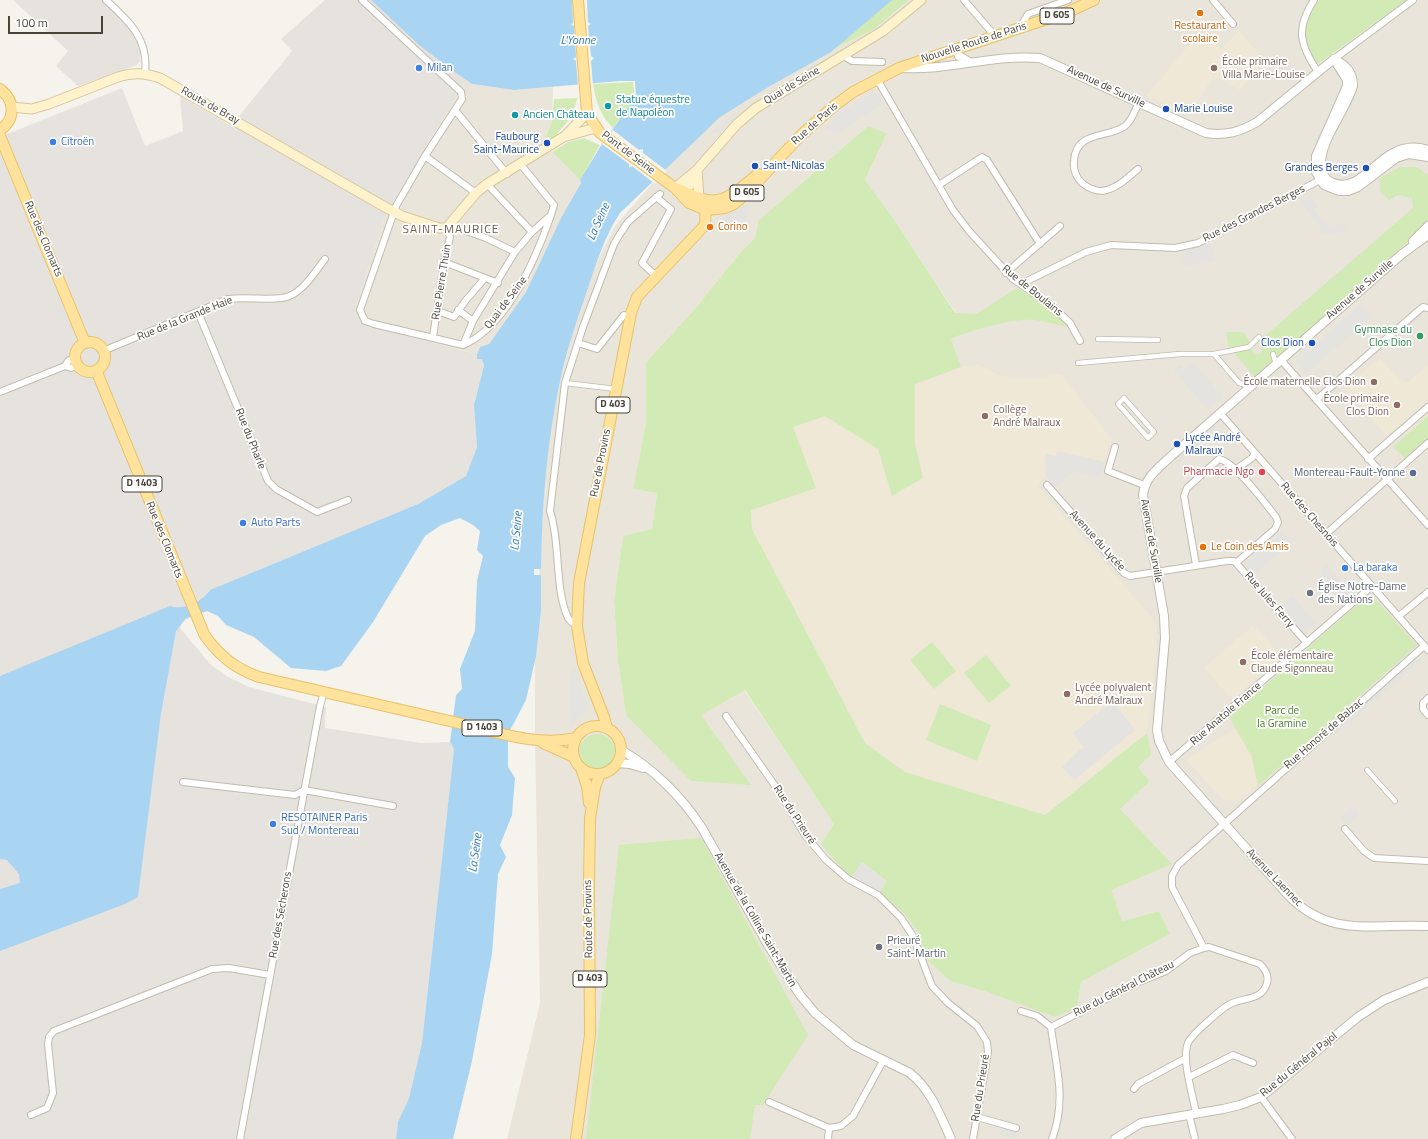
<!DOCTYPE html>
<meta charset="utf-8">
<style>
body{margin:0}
#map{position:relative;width:1428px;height:1139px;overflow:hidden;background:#f6f3ec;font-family:"Titillium Web",sans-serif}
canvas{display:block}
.scale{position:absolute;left:8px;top:16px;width:95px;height:18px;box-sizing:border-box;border:2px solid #4b4439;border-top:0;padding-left:5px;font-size:12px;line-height:14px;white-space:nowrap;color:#4b4439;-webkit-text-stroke:3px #fff;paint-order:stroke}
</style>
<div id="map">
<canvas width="1428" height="1139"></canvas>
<div class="scale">100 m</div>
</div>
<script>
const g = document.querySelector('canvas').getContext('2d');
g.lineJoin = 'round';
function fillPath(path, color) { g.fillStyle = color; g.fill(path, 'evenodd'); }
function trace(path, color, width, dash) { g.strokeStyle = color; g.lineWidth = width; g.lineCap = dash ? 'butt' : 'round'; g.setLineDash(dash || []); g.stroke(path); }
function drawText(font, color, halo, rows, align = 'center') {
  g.font = font + ' "Titillium Web",sans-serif'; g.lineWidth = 3.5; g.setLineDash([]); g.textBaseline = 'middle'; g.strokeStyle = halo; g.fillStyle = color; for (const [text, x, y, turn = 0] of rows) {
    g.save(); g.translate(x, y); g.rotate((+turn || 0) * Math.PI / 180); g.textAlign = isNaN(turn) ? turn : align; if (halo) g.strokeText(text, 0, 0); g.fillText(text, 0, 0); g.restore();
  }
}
fillPath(new Path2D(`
 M909,0H1319L1307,18L1319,64L1407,0H1428V1139H507L540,1003L535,740V639L548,432L582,292L615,226L677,155L718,116L831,50L873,30ZM868,126L887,133L865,180L896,222L968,332L951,339L825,416L752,529L865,743L908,772L1138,767L1150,781L1120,808L1110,890L1122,921L1159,911L1170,934L1081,982L1077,1008L990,993L950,981L927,960L917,931L904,913L878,895L886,881L862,862L851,879L835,824L744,690L701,714L626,715L618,661L614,601L623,537L652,529L657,493L633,489L646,423V362L693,311L740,253L755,238L759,220Z
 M466,80L472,84L514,90L553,87L552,122L545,138L552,152L580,180L581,183L561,218L526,292L489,344L480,347L477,354L365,325L360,320L356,306L385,216Z`), '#eae5da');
fillPath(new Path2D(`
 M13,0H101L119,15L134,32L140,52V61L137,65L78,86L56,66L68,51Z
 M325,0H371L419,45L466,80L385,216L356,306L360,320L365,325L477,354V359H482L484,364L474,405L477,447L466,476L418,504L210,590L203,599L184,607L188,618L182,623L180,628L211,665L228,677L249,687L326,707L325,728L421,743L450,742L454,749L422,1043L409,1098L398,1122L396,1139H0V137L122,88L145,146L183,131L180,96L231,126L292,51L281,39Z`), '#e6e2dd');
fillPath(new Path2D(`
 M1239,31L1266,61L1240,90L1213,76L1190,115L1146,96L1199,33L1221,48Z
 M1380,358L1399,379L1408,382L1428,365V400L1387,436L1344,387Z
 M978,364L999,375L1029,379L1061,374L1112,439L1100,478L1073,472L1055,487L1046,477L1037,485L1156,622L1157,646L1147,733L1045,815L882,774L752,529L751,511L760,441L792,427L961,367Z
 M1253,625L1282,656L1232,700L1204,668Z
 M1236,728L1252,757L1258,786L1239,801L1232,799L1224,801L1186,760Z`), '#efe8d6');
fillPath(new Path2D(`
 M887,0H909L873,30L831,50Z
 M1319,0H1407L1318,64C1301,36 1300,28 1319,0Z
 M633,82L635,100L613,128C600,115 596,102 593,84Z
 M577,98C574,116 566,124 554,137L545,138L552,122L554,99Z
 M868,126L887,133L865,180L896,222L955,313L976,314L1017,288L1043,303L1068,327C1057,325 1045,321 1034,320C1012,318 972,330 951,339L961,367L915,384V444L923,478L892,496L878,449L825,416L793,427L816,488L751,510L752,529L865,743L905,772L1045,815L1147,733L1151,754L1138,767L1150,781L1120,809L1172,864L1111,890L1122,921L1159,911L1170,934L1081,982L1077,1008L1055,1017L990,993L950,981L927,960L917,931L904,913L878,895L886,881L862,862L851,879L821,844L834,824L745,690L701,715L751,785L691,781L626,715L618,661L614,601L623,536L652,529L657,493L633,489L646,423V362L693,311L740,253L755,238L759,220Z
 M584,138L600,145L580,180L552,152L568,142Z
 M1400,167H1417L1428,175V221L1412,238L1255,377L1228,346L1226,332H1243L1249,340L1251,350L1258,355L1262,352L1259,341L1413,208L1412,198L1398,195L1389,200L1380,191V178Z
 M1428,416V439L1406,459L1393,447Z
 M1366,597L1375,599L1417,645L1258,786L1252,757L1229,717Z
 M932,642L956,671L934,689L910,660Z
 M986,655L1011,686L989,703L964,673Z
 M940,704L991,725L977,761L926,740Z
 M579 752a18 18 0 1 1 36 0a18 18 0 1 1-36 0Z
 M701,838L808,1035L763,1105H755L750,1139H586L619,845Z`), '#d2eab5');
fillPath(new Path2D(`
 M871,92L882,95V104L837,134L831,130H824L841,112Z
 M739,111L743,114L725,131L715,134L712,131Z
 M1310,197L1318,205L1314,210L1320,219L1333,226L1345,222L1347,230L1333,235L1320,232L1321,227L1313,219L1301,202Z
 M747,205L749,215L742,225L732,226L723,218L736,209Z
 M1210,243L1215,260L1185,267L1181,252Z
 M1360,305L1371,317L1306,374L1295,362Z
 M1420,313L1423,316L1390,344L1387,341Z
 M1193,363L1223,397L1208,410L1174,370L1180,365L1185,370Z
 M1208,423L1217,429L1179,462L1169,458Z
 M1057,451L1105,462L1100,478L1073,472L1055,487L1045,475L1046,454L1056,456Z
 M1280,532L1293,540L1254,575L1244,564Z
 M1327,565L1350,592L1339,602L1325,586L1328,582L1319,572Z
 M1292,596L1316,624L1304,634L1280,606Z
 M1414,654L1420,662L1336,734L1330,728Z
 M576,667L587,710L571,726L569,676Z
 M1112,701L1135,730L1074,780L1062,767L1083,747L1073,733Z
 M1354,806L1360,814L1346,826L1340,818Z
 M862,862L886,881L878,895L851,879Z
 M1004,1120L1019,1124L1016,1139H1010L999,1134Z`), '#e5e3e0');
fillPath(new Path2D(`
 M371,0H892L831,52L770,86L720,117L620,213C604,237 595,267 586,294C577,320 568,346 562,373C547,436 542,503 541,569H534V575H541V610L536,656L526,700L508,734V767L515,778L512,815L500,845L506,857L498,874L492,954L472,1061L453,1139H396L398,1122L409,1098L422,1043L454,749L450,742L456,695L462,689L460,669L475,631L477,581L483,556L477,550L480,531L473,525L460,518L441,525L425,536L373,622L341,666L326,671L291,668L254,637L226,625L218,616L207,611L185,619L176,631L161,713L138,897L125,904L0,951V889L20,883L19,874L7,860L0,859V676L170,606C183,611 203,601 210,590L418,504L466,476L477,447L474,405L484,365L482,359H477V354L480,347L489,344L526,292L561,218L581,183L580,180L602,144L636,97L635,81H620L514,90L472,84L453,71L419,45Z`), '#a9d4f2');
fillPath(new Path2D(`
 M572,0H587L588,22L591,24L588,26L591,56L594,58L591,61L593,85L578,86L576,61L573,59L576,57L574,26L571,25L573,23Z
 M613,130L639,150L643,149V153L667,171L655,184L632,166L629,168V164L602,144Z`), '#f6f3ec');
const pedestrian = new Path2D(`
 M1098,339L1158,340
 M1214,354L1249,347L1259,337
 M1273,354L1276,364
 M1078,363L1180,354H1214L1239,383L1251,386
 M565,383L616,389
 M1124,398L1154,432L1148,438L1118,404Z
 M1367,770L1395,801`);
const minor = new Path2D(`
 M106,0C129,21 149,39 145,73
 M362,0L461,92L462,99L425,156L396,206L360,310L365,321L374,324L463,345
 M964,0L995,36
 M1213,0L1233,24
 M1314,0C1295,29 1300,45 1318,72
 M1020,27L1028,14L1068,0
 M844,56L852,61L882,62
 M1334,59L1413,0
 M877,79L953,210L969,231L1013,279L1051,305L1070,323L1080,341
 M455,110L507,174
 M425,156L476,193
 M1138,169C1127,178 1117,189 1102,191C1095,191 1087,187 1082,183C1076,177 1073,170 1074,161C1076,130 1107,139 1125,126C1132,121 1135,110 1139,102
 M487,184L532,232
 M939,185L982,157L987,160L1040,244
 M656,197L671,209L642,263L656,276
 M449,225L486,238L515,252
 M444,262L498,283
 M1006,273L1060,226
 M1021,284L1086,252L1111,245L1175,248L1198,243L1324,178
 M458,310L473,321
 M438,311L454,317L466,300L485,278
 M198,312L268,481L276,489L317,512L348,500
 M433,337L444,262L450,237L447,228
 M578,343L597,349L624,315L630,317
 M463,345C508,326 536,258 551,215L554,205L521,165
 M463,345L473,321L515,252L532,232L551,215
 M103,351L228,299C247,297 264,300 282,298C301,296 314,273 325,259
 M1281,360L1428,525
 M65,366L71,368L77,365
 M0,392L65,366L68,361L75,357
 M1316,400L1418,311L1423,307L1428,308
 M1220,413L1428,650
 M1115,447L1108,471L1144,485
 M1368,459L1428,407
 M1235,470L1252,458L1255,453
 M1047,485L1124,573L1130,576L1227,561H1234L1236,563
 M1326,534L1428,443
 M1196,565L1184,496L1187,488L1219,459C1235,462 1265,503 1276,517L1278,522L1275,529L1236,563L1307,643
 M1399,616L1428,592
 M577,626C574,624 570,621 568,618C554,587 561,544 550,511L565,383L583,327L614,244L620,234L628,222L660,194
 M1428,698L1423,703V709L1428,715
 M726,716L778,790L805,835L826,860L848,879L878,895L901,918L913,936L932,986L948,1003L977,1026L987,1042L988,1052L973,1139
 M1169,762L1372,586
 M183,782L295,795L304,790L393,806
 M1345,829L1364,851L1374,858L1428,861
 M1204,948L1172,887V876L1178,865L1424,646
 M1021,1011L1037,1016L1051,1027
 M1189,1077L1233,1055L1253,1063
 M1134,1089L1138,1084L1186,1058
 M1261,1097L1292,1139
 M769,1102L829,1128
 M1189,1114L1195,1139
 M31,1115L47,1108L53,1093L48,1044L49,1037L54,1031L212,969L229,968L270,975
 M977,1117L1016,1128
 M240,1139L320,706L324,692
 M828,1139L829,1128L841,1126L853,1116L883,1061
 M1052,1139C1067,1100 1056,1067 1051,1027L1139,982L1166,971L1190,953L1204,948L1209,947L1260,964C1265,969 1269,976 1267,983C1262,1001 1244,997 1230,1004C1222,1008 1194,1033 1189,1041C1180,1056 1193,1095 1196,1113`);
const tertiary = new Path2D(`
 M956,48L959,56L969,62
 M1334,59L1347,80V86L1316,156V172L1324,185L1339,191H1348L1358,187L1396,158L1409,154L1428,157
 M1334,59C1346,65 1353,72 1353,86C1346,110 1322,138 1321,162C1320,169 1324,179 1331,182C1356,194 1373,163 1393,153C1404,147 1416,146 1428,150
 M902,68C948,71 993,54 1040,58L1206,133C1225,136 1240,132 1257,122L1334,59
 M1428,235L1402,254L1169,458C1157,469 1145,478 1143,495L1164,616L1165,638L1157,730L1159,741L1169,762L1289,896C1331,939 1375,923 1428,926
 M1413,241L1428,226
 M621,750C653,768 682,797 702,828L768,945L800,995L815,1013L853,1045L910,1073C931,1090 940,1115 951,1139
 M617,763L630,764L643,768
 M1115,1139L1141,1123L1223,1109L1240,1105L1261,1097L1358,1017L1384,1000L1428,982`);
const secondary = new Path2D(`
 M12,107L32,109L49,104L118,77C133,72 145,73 160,78L385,207L402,216L439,228H447L449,225L476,193L487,184L565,136L587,113
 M567,136L595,128
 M697,170L699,197
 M675,188L697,170L737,124L756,108L883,31L921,0
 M682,195L697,176`);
const primary = new Path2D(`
 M578,0L587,113L600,133L675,188L689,203L706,210L725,208L734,204L749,191L800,136L834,106L853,92L899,68L1068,12L1094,0
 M0,89C15,100 16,119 0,130
 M0,136L85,343
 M678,189C688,193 697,198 707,200C726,204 744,185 758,174
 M75 357a15 15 0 1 1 30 0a15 15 0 1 1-30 0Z
 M96,370L204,634C218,655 235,669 259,677C324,692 389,707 454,722C493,731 536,747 576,738
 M573 750a24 24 0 1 1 48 0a24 24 0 1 1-48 0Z
 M607,728L604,717L583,663L577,626L579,583L631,313L637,297L705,225L706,200
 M543,743L574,757
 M581,768L587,786L589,803
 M576,1139L590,1035L589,883L590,818L595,787L600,774`);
trace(pedestrian, '#c2bbae', 6);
trace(minor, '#c2bbae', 8);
trace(tertiary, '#c2bbae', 10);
trace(secondary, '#d6c79b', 11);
trace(primary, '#e6c16a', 12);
trace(pedestrian, '#fff', 4.5);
trace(minor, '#fff', 6);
trace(tertiary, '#fff', 8);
trace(secondary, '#fff3cd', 9);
trace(primary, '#ffe39c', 10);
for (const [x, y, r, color] of [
 [1200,13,4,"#e8710a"],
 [419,68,4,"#3f7fe0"],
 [1214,68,4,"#8d6e63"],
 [608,106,4,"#0f9aa8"],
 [1166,109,4,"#1a4fb4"],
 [515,115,4,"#0f9aa8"],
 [53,142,4,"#3f7fe0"],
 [547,143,4,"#1a4fb4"],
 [755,166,4,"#1a4fb4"],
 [1366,168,4,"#1a4fb4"],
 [710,227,4,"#e8710a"],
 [1420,336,4,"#2e9e5b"],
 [1312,343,4,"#1a4fb4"],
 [1374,382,4,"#8d6e63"],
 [1397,405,4,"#8d6e63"],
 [985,416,4,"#8d6e63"],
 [1177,444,4,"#1a4fb4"],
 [1262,472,4,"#e0444e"],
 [1413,473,4,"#5c6f8a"],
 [243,523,4,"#3f7fe0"],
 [1203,547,4,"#e8710a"],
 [1345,568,4,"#3f7fe0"],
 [1310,593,4,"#6b7280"],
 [1243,662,4,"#8d6e63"],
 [1067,694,4,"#8d6e63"],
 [273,824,4,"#3f7fe0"],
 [879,947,4,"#6b7280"]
]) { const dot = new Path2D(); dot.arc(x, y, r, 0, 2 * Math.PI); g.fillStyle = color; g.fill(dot); trace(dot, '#fff', 1.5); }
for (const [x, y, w] of [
 [1057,16,34],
 [747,193,34],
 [613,405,34],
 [142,484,40],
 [482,728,40],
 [590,979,34]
]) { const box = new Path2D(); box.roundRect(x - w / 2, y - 8, w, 16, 3); g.fillStyle = '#fff'; g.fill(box); trace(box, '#4b4439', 1); }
drawText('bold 10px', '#4b4439', null, [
 ["D 605",1057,16],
 ["D 605",747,193],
 ["D 403",613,405],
 ["D 1403",142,484],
 ["D 1403",482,728],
 ["D 403",590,979]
]);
drawText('11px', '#c56008', '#fff', [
 ["Restaurant",1200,26,"center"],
 ["scolaire",1200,39,"center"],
 ["Corino",718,227],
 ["Le Coin des Amis",1211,547]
], 'left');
drawText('11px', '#4b4439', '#fff', [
 ["Nouvelle Route de Paris",974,43,-18],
 ["Quai de Seine",792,86,-31],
 ["Avenue de Surville",1106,87,25],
 ["Route de Bray",210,106,29],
 ["Rue de Paris",815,124,-42],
 ["Pont de Seine",628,153,37],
 ["Rue des Grandes Berges",1254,214,-27],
 ["Rue des Clomarts",43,239,67],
 ["Rue Pierre Thuin",442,282,-81],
 ["Avenue de Surville",1360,290,-41],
 ["Rue de Boulains",1032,291,39],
 ["Quai de Seine",506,303,-53],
 ["Rue de la Grande Haie",185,319,-22],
 ["Rue du Pharle",250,439,68],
 ["Rue de Provins",601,463,-79],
 ["Rue des Chesnois",1309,515,49],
 ["Rue des Clomarts",164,540,68],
 ["Avenue du Lycée",1097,541,48],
 ["Avenue de Surville",1151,541,80],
 ["Rue Jules Ferry",1269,600,49],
 ["Rue Anatole France",1226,714,-41],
 ["Rue Honoré de Balzac",1324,734,-41],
 ["Rue du Prieuré",794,815,57],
 ["Avenue Laennec",1274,878,46],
 ["Rue des Sécherons",281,915,-80],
 ["Route de Provins",589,919,-91],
 ["Avenue de la Colline Saint-Martin",755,920,60],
 ["Rue du Général Château",1124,989,-27],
 ["Rue du Général Pajol",1299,1065,-39],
 ["Rue du Prieuré",981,1088,-81]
]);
drawText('11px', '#785e54', '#fff', [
 ["École primaire",1222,62],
 ["Villa Marie-Louise",1222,75],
 ["École maternelle Clos Dion",1366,382,"right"],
 ["École primaire",1389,399,"right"],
 ["Clos Dion",1389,412,"right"],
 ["Collège",993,410],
 ["André Malraux",993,423],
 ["École élémentaire",1251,656],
 ["Claude Sigonneau",1251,669],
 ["Lycée polyvalent",1075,688],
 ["André Malraux",1075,701]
], 'left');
drawText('11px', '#366cbe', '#fff', [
 ["Milan",427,68],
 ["Citroën",61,142],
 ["Auto Parts",251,523],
 ["La baraka",1353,568],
 ["RESOTAINER Paris",281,818],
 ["Sud / Montereau",281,831]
], 'left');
drawText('11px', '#0d838f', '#fff', [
 ["Statue équestre",616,100],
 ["de Napoléon",616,113],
 ["Ancien Château",523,115]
], 'left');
drawText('11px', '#164399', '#fff', [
 ["Marie Louise",1174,109],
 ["Faubourg",539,137,"right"],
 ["Saint-Maurice",539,150,"right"],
 ["Saint-Nicolas",763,166],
 ["Grandes Berges",1358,168,"right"],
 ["Clos Dion",1304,343,"right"],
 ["Lycée André",1185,438],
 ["Malraux",1185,451]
], 'left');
drawText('11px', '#27864d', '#fff', [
 ["Gymnase du",1412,330],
 ["Clos Dion",1412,343]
], 'right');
drawText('11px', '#be3a42', '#fff', [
 ["Pharmacie Ngo",1254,472]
], 'right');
drawText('11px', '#4e5e75', '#fff', [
 ["Montereau-Fault-Yonne",1405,473]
], 'right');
drawText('11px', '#5b616d', '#fff', [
 ["Église Notre-Dame",1318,587],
 ["des Nations",1318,600],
 ["Prieuré",887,941],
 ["Saint-Martin",887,954]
], 'left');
drawText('11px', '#4a7f2a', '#fff', [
 ["Parc de",1282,711],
 ["la Gramine",1282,724]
]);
drawText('italic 12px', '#2e7ab2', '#fff', [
 ["L'Yonne",578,41],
 ["La Seine",599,222,-66],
 ["La Seine",517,531,-85],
 ["La Seine",476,853,-82]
]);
g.letterSpacing = '1px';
drawText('12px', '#6e6250', '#fff', [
 ["SAINT-MAURICE",451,230]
]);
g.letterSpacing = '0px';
</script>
